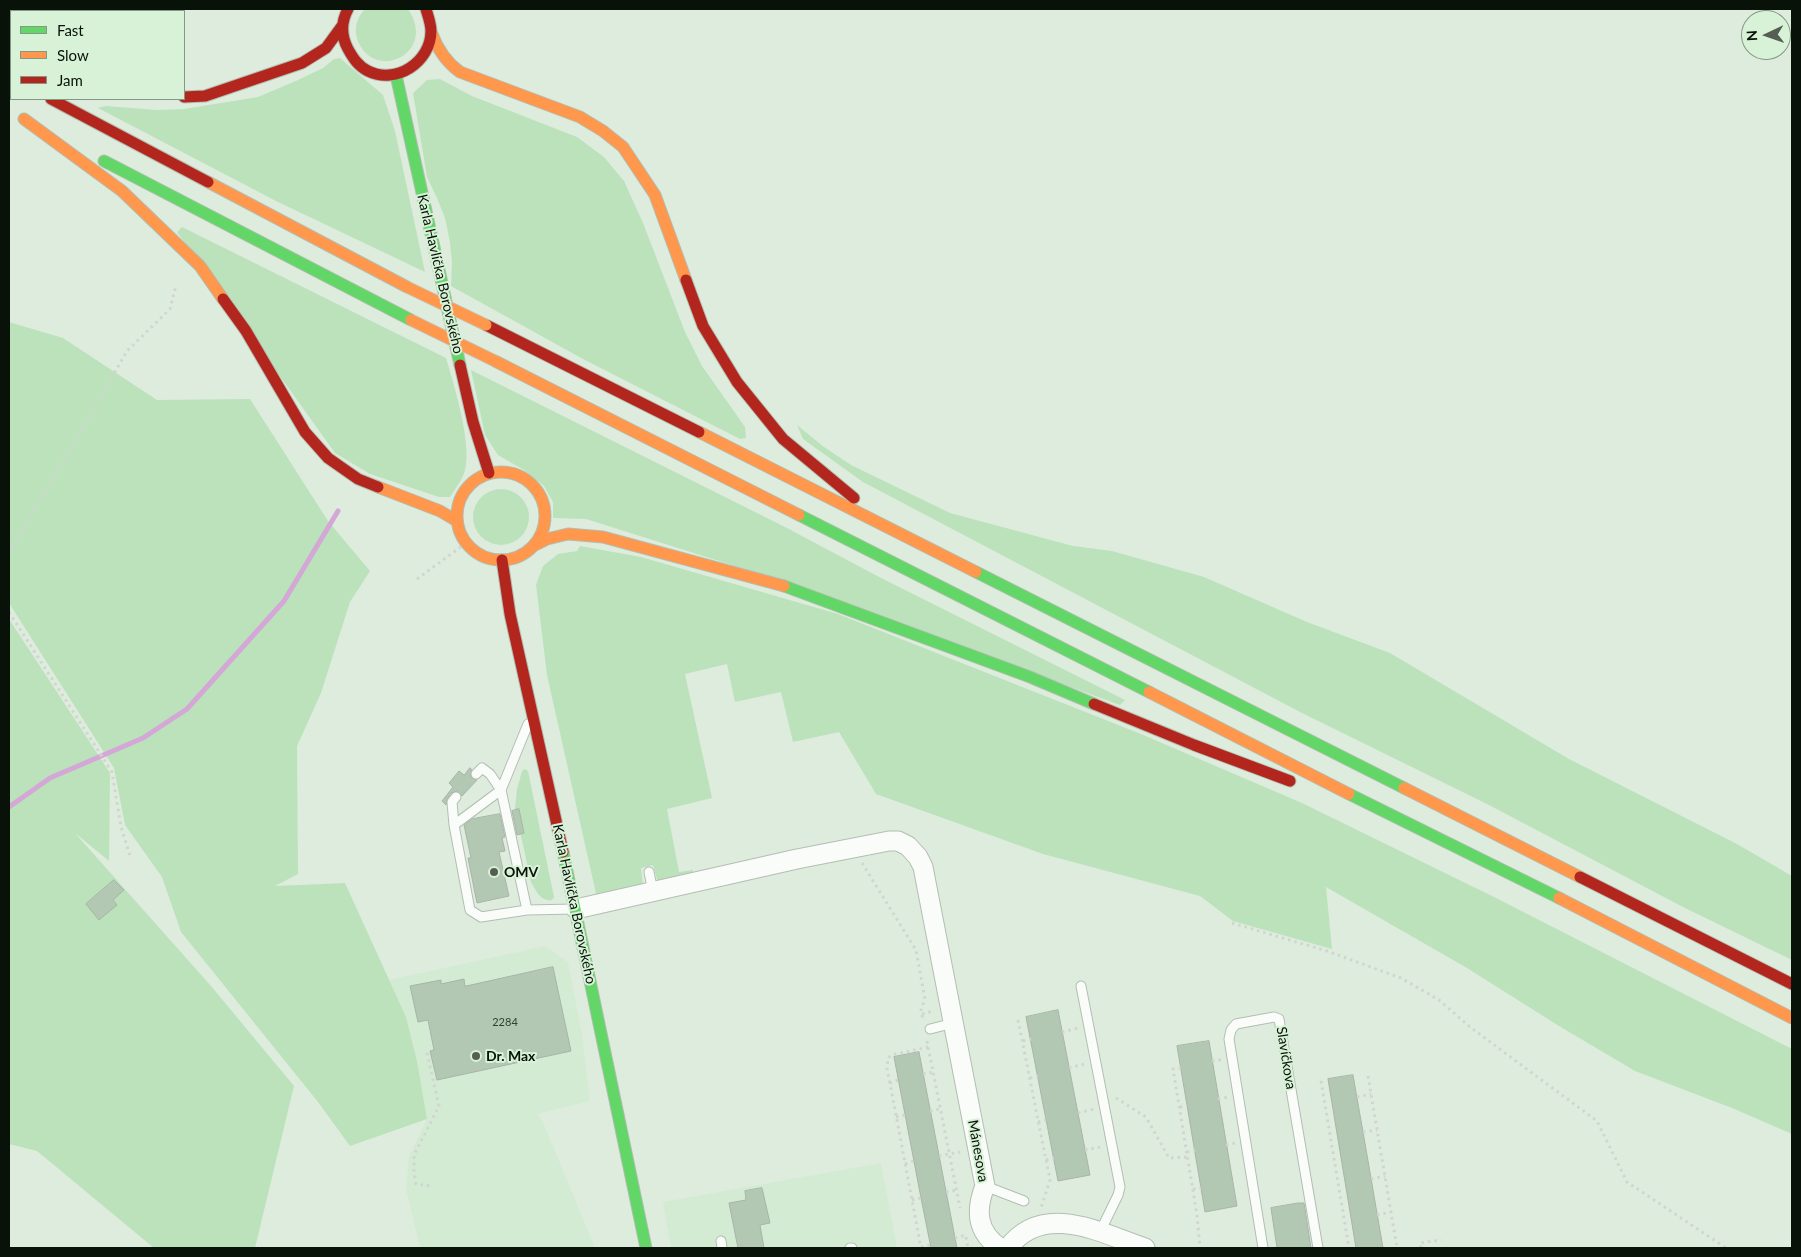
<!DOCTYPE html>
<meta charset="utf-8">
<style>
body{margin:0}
#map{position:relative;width:1801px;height:1257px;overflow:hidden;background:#deecdd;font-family:Lato,sans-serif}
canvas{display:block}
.frame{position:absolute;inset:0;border:10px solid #091209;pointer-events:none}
.legend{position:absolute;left:10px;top:10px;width:175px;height:90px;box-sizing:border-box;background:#d8f2d7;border:1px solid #859885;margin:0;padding:6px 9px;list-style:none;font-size:15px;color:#091209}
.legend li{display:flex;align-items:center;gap:10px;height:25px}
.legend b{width:25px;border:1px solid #859885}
.north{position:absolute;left:1741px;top:10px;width:50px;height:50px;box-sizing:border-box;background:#d8f2d7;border:1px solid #859885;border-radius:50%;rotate:267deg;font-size:14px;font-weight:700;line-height:20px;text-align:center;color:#091209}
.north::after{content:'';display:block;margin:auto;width:18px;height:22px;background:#545e53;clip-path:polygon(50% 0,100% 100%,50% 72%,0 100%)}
</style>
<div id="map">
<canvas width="1801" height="1257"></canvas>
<div class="frame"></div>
<ul class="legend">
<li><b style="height:6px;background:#63d668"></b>Fast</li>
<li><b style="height:6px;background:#ff974d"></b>Slow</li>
<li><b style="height:6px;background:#b3261e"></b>Jam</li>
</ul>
<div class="north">N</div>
</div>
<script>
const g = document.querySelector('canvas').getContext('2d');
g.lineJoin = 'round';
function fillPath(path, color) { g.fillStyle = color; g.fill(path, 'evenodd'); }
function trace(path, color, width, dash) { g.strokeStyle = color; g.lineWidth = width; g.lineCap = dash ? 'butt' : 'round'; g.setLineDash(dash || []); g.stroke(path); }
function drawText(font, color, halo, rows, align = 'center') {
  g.font = font + ' Lato,sans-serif'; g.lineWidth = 4; g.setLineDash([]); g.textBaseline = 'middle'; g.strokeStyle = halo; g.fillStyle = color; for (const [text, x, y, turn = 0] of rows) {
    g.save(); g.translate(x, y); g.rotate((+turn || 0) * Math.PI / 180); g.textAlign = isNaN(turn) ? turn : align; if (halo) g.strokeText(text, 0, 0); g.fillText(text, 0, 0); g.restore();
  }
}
fillPath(new Path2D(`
 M545,946L568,962L582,1035L590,1101L538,1114L545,1127L595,1248H420L406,1189L409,1156L427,1119L417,1061L406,1017L389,980Z
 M881,1163L897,1248H671L663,1202Z`), '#d3ebd3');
fillPath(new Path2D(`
 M365,9H408C438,53 375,83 358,41C353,29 357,17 365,9Z
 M340,58L383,95L395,131L425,272L276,201L98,108L106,106L157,110L184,109L258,97L298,80L323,68L334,59Z
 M440,79L472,96L577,137L604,157L624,181L643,223L685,332L702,366L745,427L746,438L740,439L583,359L451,286L452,262L450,242L445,218L437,198L427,177L413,93L427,80Z
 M182,227L446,358C454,385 472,443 465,470C463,479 455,489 450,497H439L370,474L335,453L177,232Z
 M9,322L63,338L157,400L250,399L328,521L370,571L350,602L321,693L297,746L298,874L275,886L345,883L406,1017L417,1061L427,1119L350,1146L318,1102L181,932L162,877L125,825L114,768L9,603Z
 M471,370L785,527L883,579L1125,700L1120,705L757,573L586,519L553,518V502L544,486L524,470L498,455L485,435Z
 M797,425L824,447L851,465L950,513L1073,546L1112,551L1204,577L1307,622L1390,653L1569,759L1737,844L1792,876V960L1683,907L1487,804L1302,713L863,482L803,439Z
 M473 517a28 28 0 1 1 56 0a28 28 0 1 1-56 0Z
 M580,546L641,557L838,614L1141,734L1302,803L1494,897L1792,1049V1134L1732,1108L1635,1071L1559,1026L1467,968L1326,887L1332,949L1233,921L1200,896L1043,854L876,794L839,732L793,742L781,692L735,702L727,664L685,674L712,798L667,809L679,872L693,870V875L658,883L653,865L641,868L643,886L597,898L547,675L536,585L543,566L558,554L577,551Z
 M9,619L110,773L109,861L75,833L211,986L294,1086L255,1248H154L37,1151L9,1144Z
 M525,769L528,771L554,897L552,900C541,902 536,891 531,882L515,808L517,789L522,771Z`), '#bbe2bb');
trace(new Path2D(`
 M9,807L50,778L143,738L187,709L284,601L338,511`), '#d4a7d7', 5);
const building = new Path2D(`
 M470,768L472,770L470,776L477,780L462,796L457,791L451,793L447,799L446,805L442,801L453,787L449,783L459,771L464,775Z
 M519,809L524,833L517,835L512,811Z
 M500,814L505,837L502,838L505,851L499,852L509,896L477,903L468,858H471L464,825L472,819Z
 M114,880L124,890L113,900L117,905L99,920L86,904Z
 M553,967L571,1051L437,1080L430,1051L434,1050L428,1020L418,1022L410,986L441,980V984L464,979L465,986Z
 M1058,1010L1090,1175L1058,1181L1026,1017Z
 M1209,1041L1237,1206L1205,1212L1177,1046Z
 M919,1052L951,1217L957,1248H931L921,1198L894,1057Z
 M1353,1075L1367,1155L1383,1248H1356L1328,1079Z
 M762,1188L770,1223L760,1225L764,1248H738L729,1203L746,1200L745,1191Z
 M1298,1203H1304L1311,1248H1277L1271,1208Z`);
fillPath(building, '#b2c8b2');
trace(building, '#a9b4a9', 1);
const lane = new Path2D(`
 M528,724L501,790L527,910L575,909
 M476,774L482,768L490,774L501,790L454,825L470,910L481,917L527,910
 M454,825L452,802L456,797
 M649,872L653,892
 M1081,986L1120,1187L1118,1195L1100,1232
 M930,1029L954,1023
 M985,1186L1024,1201
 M721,1241L722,1248
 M850,1248H852
 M1263,1248L1229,1039L1231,1030L1236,1024L1274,1017L1279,1019L1318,1248`);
const street = new Path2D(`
 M576,909L797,859L889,841H898L908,846L918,857L923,867L985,1186C975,1211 977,1232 1000,1248
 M1008,1248C1043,1201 1101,1233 1145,1248`);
const fast = new Path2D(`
 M9,75L11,77
 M396,75L460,365
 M104,161L411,320
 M799,515L1149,692
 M976,572L1404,788
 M784,586L1030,677L1094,704
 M1349,794L1559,898
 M563,852L646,1248`);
const slow = new Path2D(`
 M432,34C438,50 446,62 460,72L580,117L603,131L623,147L655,195L686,280
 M24,119L122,191L200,266L223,299
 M208,182L407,287
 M495,361L799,515
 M699,432L976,572
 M457 516a44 44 0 1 1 88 0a44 44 0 1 1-88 0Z
 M378,487L440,511L457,521
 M535,545L547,539L568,534L603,537L784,586
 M1149,692L1349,794
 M1404,788L1580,877
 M1559,898L1792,1018`);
const jam = new Path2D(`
 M348,9C341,22 341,36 348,49C353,58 358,66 368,71C396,85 431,62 431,31C431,24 428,16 426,9
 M184,97L205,96L302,63L326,48L342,26
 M51,99L208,182
 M686,280L703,326L737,382L783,439L854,498
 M223,299L246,331L305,432L328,458L358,479L378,487
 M486,325L699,432
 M460,365L473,422L489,473
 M502,560L510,614L563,852
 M1094,704L1194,745L1290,781
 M1580,877L1792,984`);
trace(lane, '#b3beb2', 11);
trace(street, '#b3beb2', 21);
trace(fast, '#b3beb2', 13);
trace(slow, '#b3beb2', 13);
trace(jam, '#b3beb2', 13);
trace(new Path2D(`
 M9,552L64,461L127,351L170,309L176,285
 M417,579L466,543
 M9,612L112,772L121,827L131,859
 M862,863L916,950L925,999L921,1010L923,1020
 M1232,923L1327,951L1401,978L1439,1000L1470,1027L1597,1121L1627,1182L1726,1248
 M922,1014L933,1011
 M1018,1020L1050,1180L1041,1208
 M1062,1032L1078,1028
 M927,1041L960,1208
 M1023,1041L1031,1039
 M427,1053L439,1106L414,1155V1171L416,1184L431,1186
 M1212,1061L1221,1060
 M1069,1068L1085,1064
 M1181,1068L1173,1069L1197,1215L1200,1248
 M923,1074L933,1072
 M1368,1076L1397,1248
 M1030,1078L1038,1076
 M898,1080L890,1083L921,1248
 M1321,1081L1349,1248
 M890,1083L887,1069L888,1058L892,1055L928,1047
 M1357,1097L1371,1094
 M1116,1098L1146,1117L1169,1158L1188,1157
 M1218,1099L1228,1097
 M1180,1107L1187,1106
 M930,1111L940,1109
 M1078,1113L1094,1109
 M896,1117L905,1115
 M1038,1122L1046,1120
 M1363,1132L1377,1130
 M1226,1145L1235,1143
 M1085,1150L1101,1147
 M1187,1152L1195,1150
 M939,1156L960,1152
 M1046,1160L1054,1158
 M905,1164L914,1161
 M1371,1179L1385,1176
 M1193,1189L1201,1188
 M946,1192L957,1190
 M912,1200L921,1198
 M1377,1215L1391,1212
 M966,1237L968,1248
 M955,1238L966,1235
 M921,1247L930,1245
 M1421,1248L1420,1243L1441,1240`), '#d1d5d1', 3, [2.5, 4]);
trace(lane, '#fafcfa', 9);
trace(street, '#fafcfa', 19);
trace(fast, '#63d668', 11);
trace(slow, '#ff974d', 11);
trace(jam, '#b3261e', 11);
const slowBridge = new Path2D(`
 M407,287L486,325
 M411,320L495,361`);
trace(slowBridge, '#c2c8c2', 13, []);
trace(slowBridge, '#ff974d', 11);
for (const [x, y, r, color] of [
 [494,872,5,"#545e53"],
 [476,1056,5,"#545e53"]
]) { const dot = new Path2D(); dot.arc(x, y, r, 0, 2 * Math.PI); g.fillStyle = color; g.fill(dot); trace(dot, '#d8f2d7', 2); }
drawText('11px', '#334033', null, [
 ["2284",505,1022]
]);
drawText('14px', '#091209', '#d8f2d7', [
 ["Karla Havlíčka Borovského",440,274,77],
 ["Karla Havlíčka Borovského",574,904,78],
 ["Slavíčkova",1286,1058,81],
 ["Mánesova",978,1151,80]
]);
drawText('bold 14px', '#091209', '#d8f2d7', [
 ["OMV",504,872],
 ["Dr. Max",486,1056]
], 'left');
</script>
